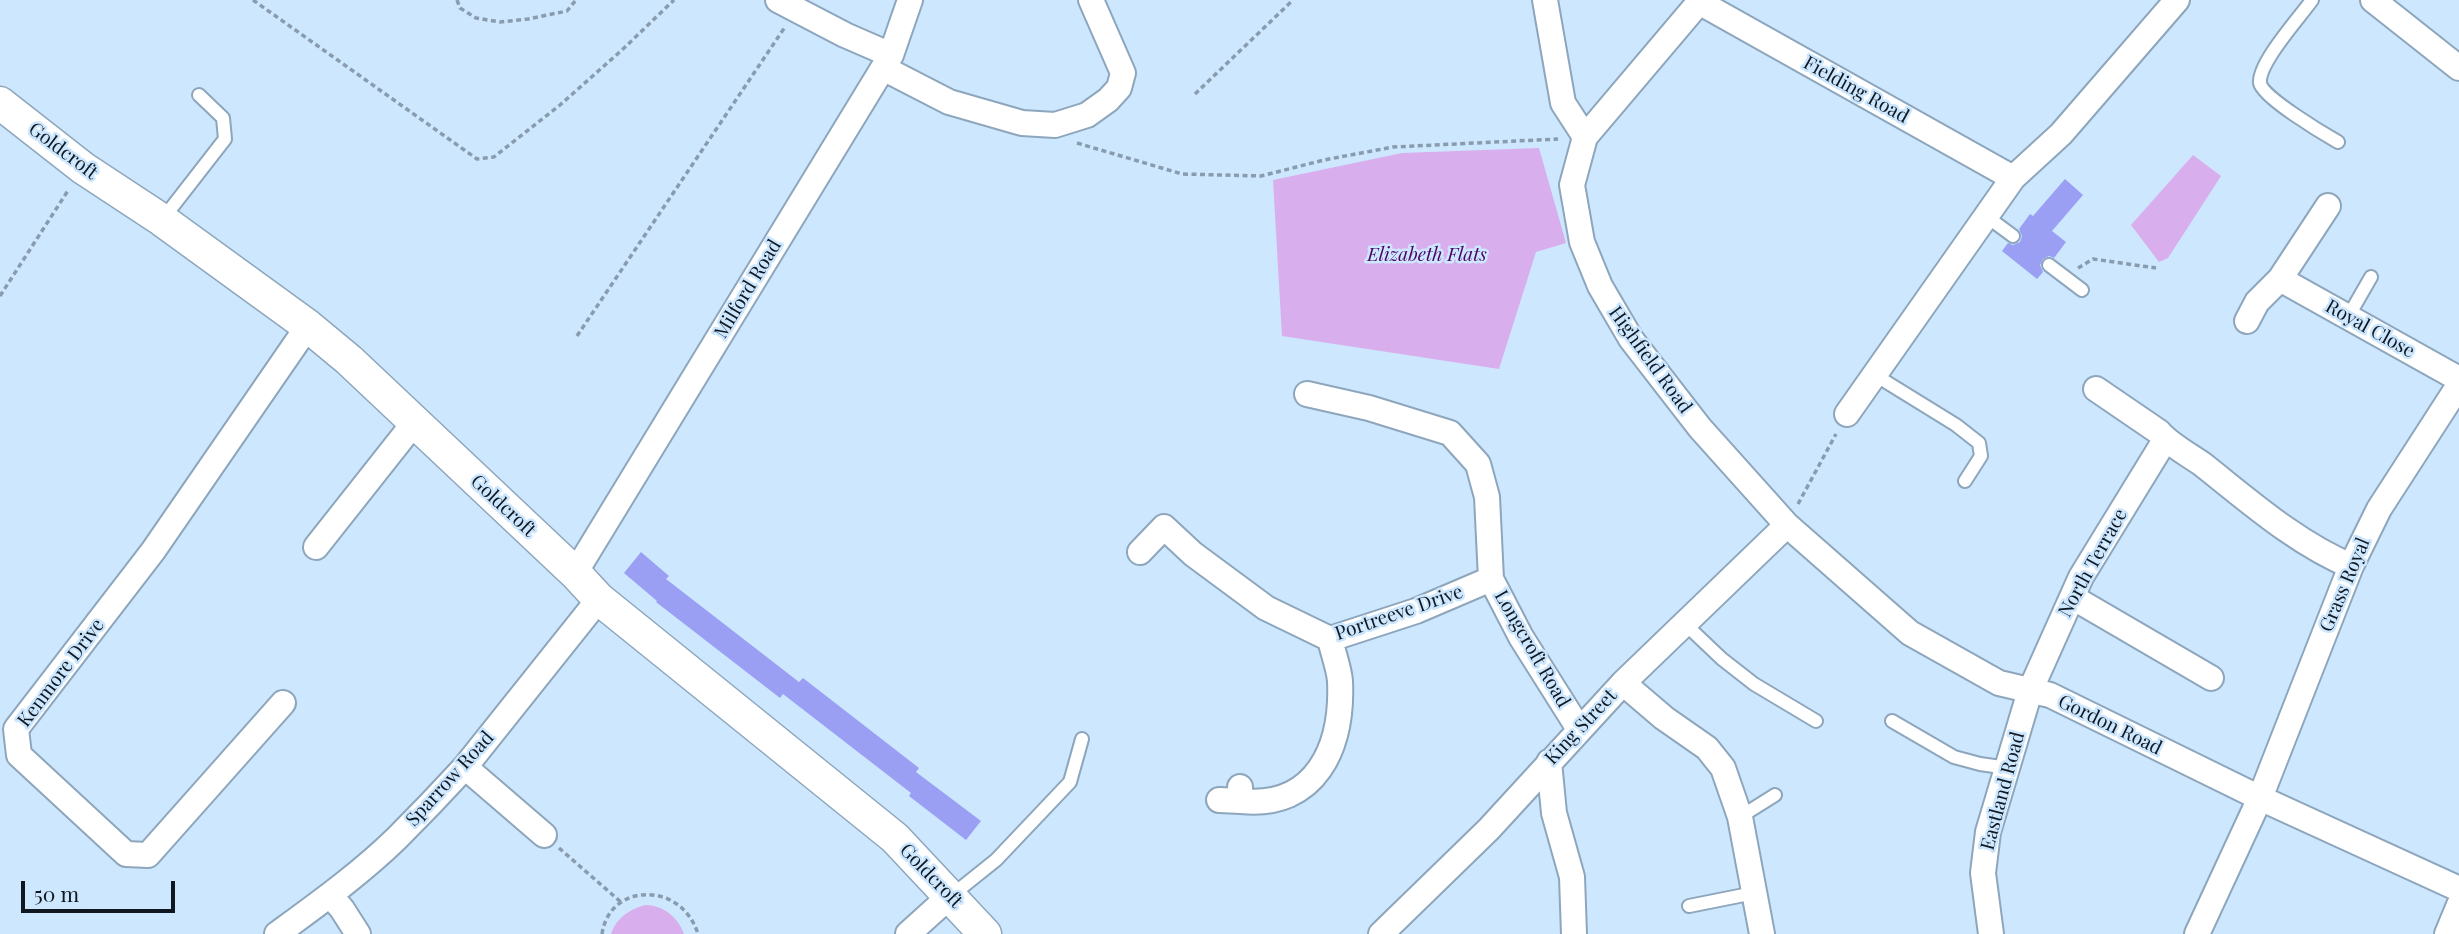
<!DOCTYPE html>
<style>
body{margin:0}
#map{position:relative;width:2459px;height:934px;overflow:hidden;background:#cde7ff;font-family:"Playfair Display",serif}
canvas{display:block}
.scale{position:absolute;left:21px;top:881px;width:154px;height:32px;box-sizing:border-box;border:4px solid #0f1821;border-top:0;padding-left:9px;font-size:21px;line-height:24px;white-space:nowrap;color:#0f1821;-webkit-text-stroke:5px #cde7ff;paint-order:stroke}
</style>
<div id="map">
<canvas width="2459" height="934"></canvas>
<div class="scale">50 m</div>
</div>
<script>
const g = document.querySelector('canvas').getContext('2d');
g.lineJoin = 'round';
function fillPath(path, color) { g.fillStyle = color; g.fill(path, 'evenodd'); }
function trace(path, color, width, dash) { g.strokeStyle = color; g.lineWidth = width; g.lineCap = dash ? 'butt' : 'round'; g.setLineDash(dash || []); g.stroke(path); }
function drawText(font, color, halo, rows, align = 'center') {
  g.font = font + ' "Playfair Display",serif'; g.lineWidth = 5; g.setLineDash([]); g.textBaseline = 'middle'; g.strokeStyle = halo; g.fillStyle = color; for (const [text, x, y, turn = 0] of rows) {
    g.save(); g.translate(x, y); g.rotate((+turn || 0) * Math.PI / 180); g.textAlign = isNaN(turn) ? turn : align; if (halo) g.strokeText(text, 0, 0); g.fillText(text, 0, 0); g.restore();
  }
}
fillPath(new Path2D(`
 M1539,148L1566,243L1536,252L1499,369L1282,336L1273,180L1402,153Z
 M2193,155L2221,176L2168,258L2159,262L2131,225Z
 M645,905C663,905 678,917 684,934H611C617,917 629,910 645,905Z`), '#d9aeed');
fillPath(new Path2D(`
 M2065,179L2083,195L2052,231L2066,242L2054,258L2049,256L2043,259L2040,265L2043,272L2037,279L2002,251L2008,243L2013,245L2020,242L2022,236L2019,229L2030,214L2033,216Z
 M641,552L669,576L666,579L799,682L803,678L919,768L916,772L981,821L966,840L909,796L911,793L783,694L780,698L656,602L657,601L624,573Z`), '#9a9ff4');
const service = new Path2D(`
 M2312,0C2300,17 2258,63 2260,83C2262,97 2324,134 2338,142
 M1986,216L2013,236
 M162,220L225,139L223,118L199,95
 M2049,265L2082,290
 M2348,317L2371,277
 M1875,375L1956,425L1979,443L1981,456L1965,481
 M1684,623L1722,659L1754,684L1816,721
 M1892,721L1954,757L1980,764L2008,768
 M1740,817L1775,795
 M951,896L996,860L1070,782L1082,739
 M1689,906L1754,893`);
const minor = new Path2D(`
 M778,0L845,35L891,55
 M1545,0L1563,103L1585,137
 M1701,0L1585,137L1572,185L1582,242L1600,286L1631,339L1700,428L1787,525L1910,633L1999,683L2050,695L2260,798L2459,889
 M2373,0L2459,68
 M1699,2L2013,178L2061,134L2177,0
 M883,68L949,102L1022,123L1055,125L1087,115L1108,100L1119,88L1123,73L1091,0
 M2280,279L2459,379
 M2247,321L2257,302L2280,279L2328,206
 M2096,389L2159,432C2170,445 2188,454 2202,464C2249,501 2296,543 2351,566
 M1307,394L1369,408L1450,433L1478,464L1487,497L1491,579L1521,637L1579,729
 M1847,414L2013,178
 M316,547L414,423
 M1140,552L1164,527L1193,554L1266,608L1330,639L1416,611L1491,579
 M575,573L883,68L891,55L910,0
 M2072,597L2211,678
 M1623,683L1664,718L1707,748L1723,768L1740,817L1762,934
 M283,703L148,855L126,854L19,755L16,729L153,551L308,326
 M1549,762L1554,813L1572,877L1574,934
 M465,767L544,835
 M1240,787L1241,801C1316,809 1343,747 1340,681C1339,668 1333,653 1330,639
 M1219,800L1241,801
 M330,895L342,909L358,934
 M277,934C318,904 360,874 397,838C420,815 443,791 465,767L599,599
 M908,934L950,896
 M1381,934L1489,829L1623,683L1787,525
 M1991,934L1983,873L1988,832L2030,691L2081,577L2165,440
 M2197,934L2260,798L2351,566L2379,509L2459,385
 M2447,934L2459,905`);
const tertiary = new Path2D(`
 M0,103L83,168L162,220L308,326L349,360L575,573L599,599L895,838L985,934`);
trace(service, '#8da6bc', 16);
trace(minor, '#8da6bc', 28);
trace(tertiary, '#8da6bc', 35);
trace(new Path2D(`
 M253,0L477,159L494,157L560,105L622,50L674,0
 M457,0L460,8L476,18L500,22L528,19L567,11L576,0
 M1195,94L1293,0
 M1077,143L1182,174L1261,176L1324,160L1393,147L1558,139
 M2078,268L2093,259L2156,268
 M0,296L69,189
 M577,336L785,27
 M1798,504L1836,434
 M559,848L622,903
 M602,934C609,883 681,880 698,934`), '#889cae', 3.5, [5, 3.5]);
trace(service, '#fff', 12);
trace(minor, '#fff', 24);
trace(tertiary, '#fff', 32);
drawText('19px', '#0f1821', '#cde7ff', [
 ["Fielding Road",1856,90,29],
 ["Goldcroft",63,151,37],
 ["Milford Road",748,289,-59],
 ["Royal Close",2370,329,29],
 ["Highfield Road",1650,360,54],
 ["Goldcroft",503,506,43],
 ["North Terrace",2093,563,-61],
 ["Grass Royal",2345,585,-67],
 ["Portreeve Drive",1399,613,-19],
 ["Longcroft Road",1532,649,60],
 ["Kenmore Drive",61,673,-53],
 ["Gordon Road",2110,725,26],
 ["King Street",1581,727,-47],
 ["Sparrow Road",450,779,-48],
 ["Eastland Road",2003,791,-75],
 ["Goldcroft",931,876,46]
]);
drawText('italic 19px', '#4d0466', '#cde7ff', [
 ["Elizabeth Flats",1427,255]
]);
</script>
